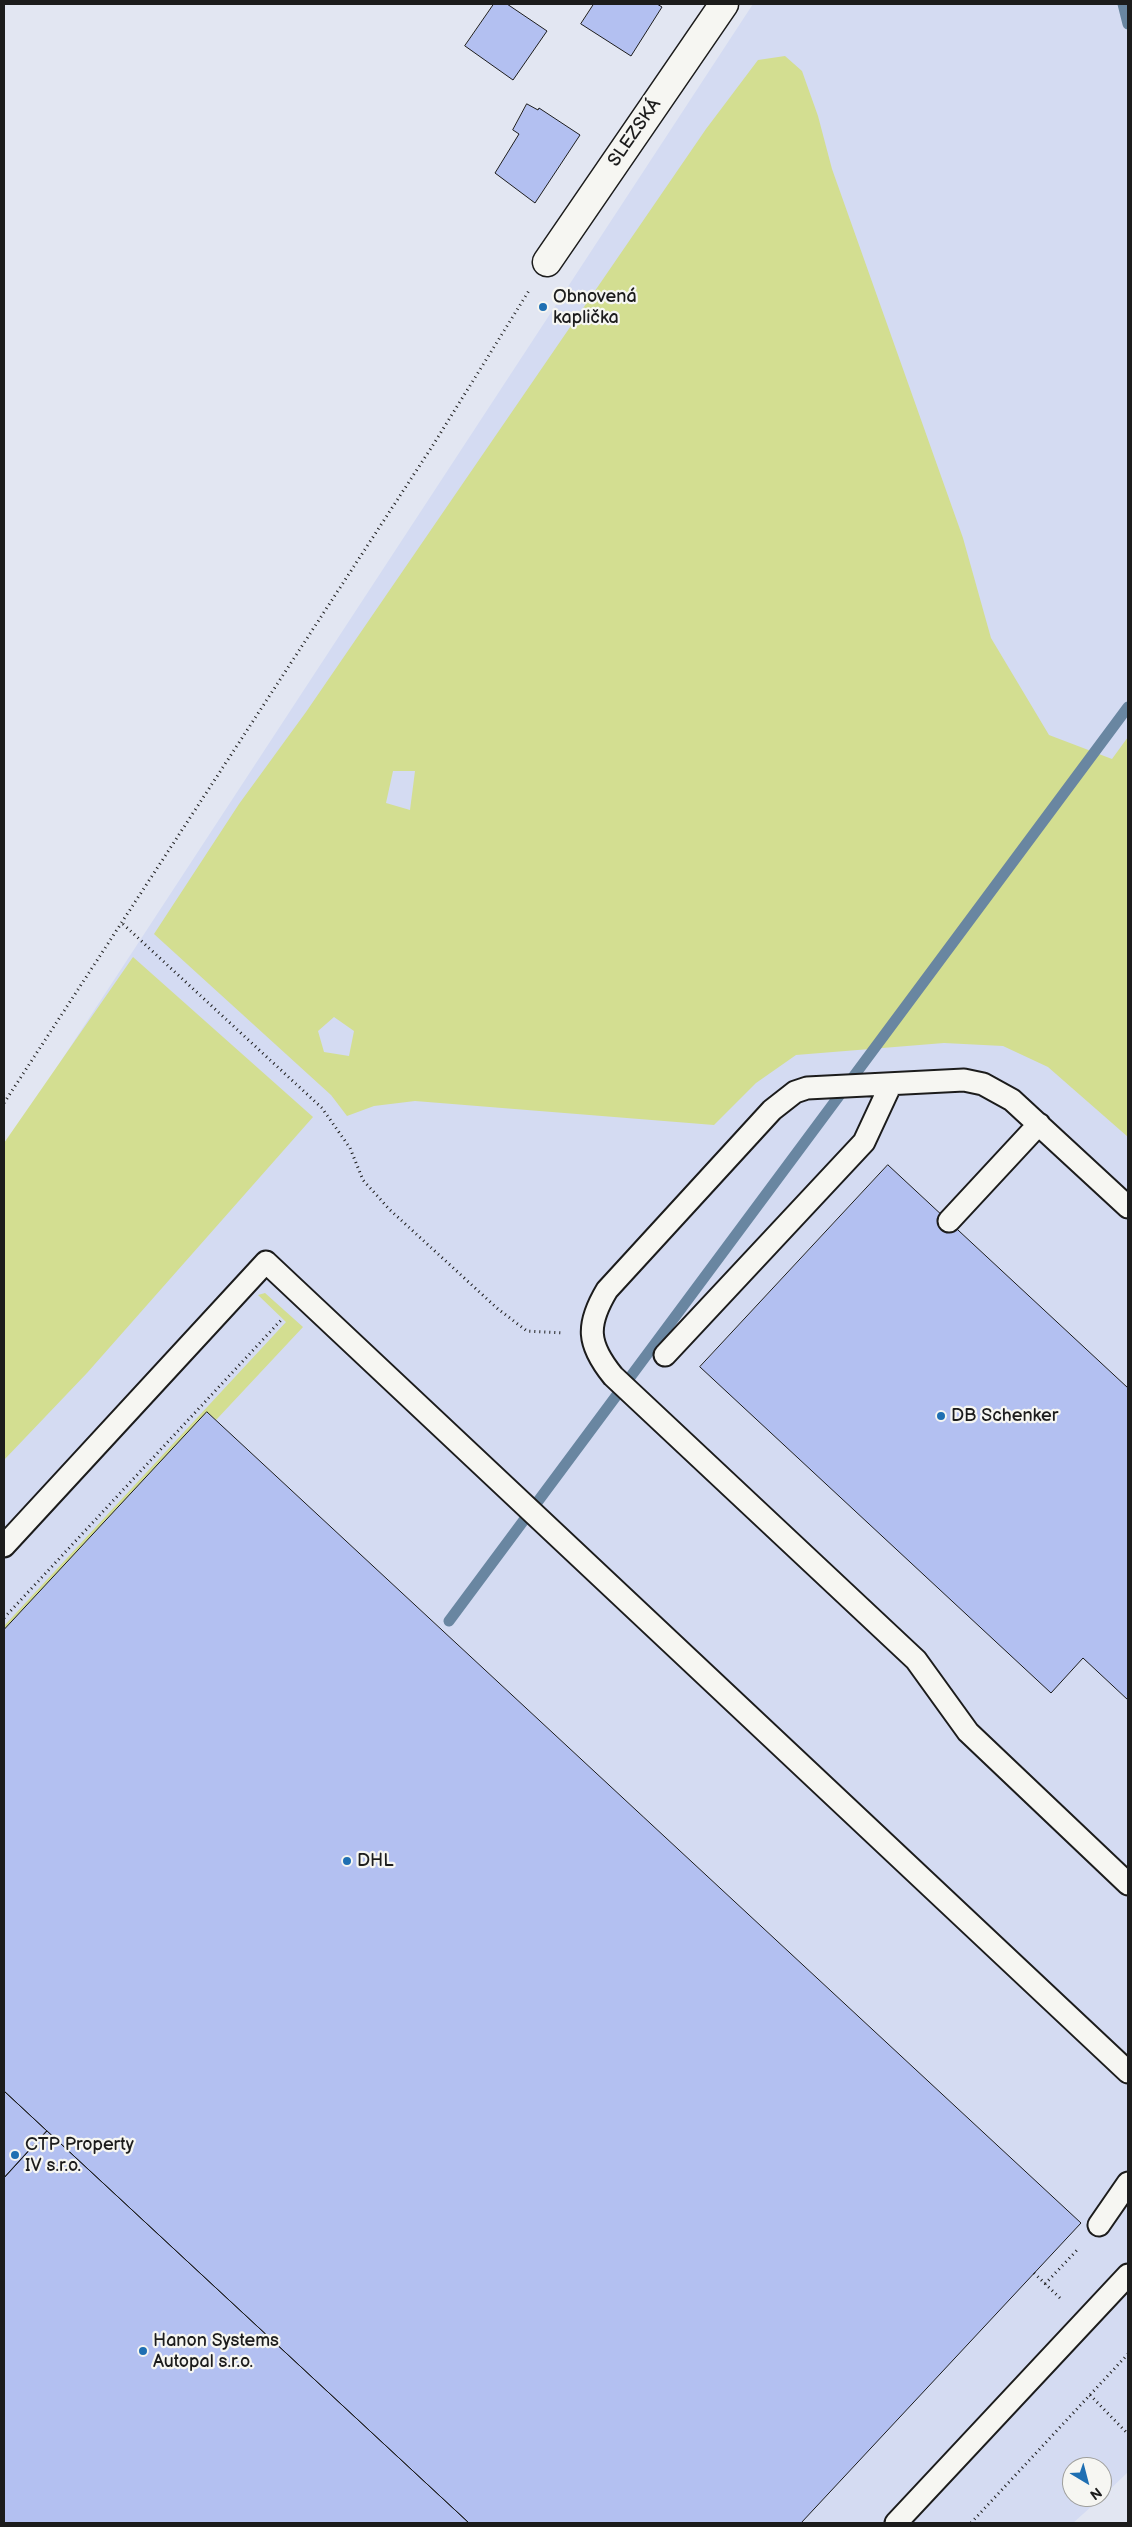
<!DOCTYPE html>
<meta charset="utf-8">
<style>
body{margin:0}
#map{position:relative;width:1132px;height:2527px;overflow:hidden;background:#e2e6f2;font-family:"Balsamiq Sans",sans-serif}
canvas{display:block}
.frame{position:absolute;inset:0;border:5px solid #1c1c1c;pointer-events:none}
.north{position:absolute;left:1062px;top:2457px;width:50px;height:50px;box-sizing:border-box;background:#f6f6f2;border:1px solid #9f9f9c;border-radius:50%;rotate:143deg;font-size:14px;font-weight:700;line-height:20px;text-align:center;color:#1c1c1c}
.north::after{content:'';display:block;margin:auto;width:18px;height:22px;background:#1f6fb2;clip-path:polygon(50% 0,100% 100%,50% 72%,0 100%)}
</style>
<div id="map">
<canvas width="1132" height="2527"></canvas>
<div class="frame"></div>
<div class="north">N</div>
</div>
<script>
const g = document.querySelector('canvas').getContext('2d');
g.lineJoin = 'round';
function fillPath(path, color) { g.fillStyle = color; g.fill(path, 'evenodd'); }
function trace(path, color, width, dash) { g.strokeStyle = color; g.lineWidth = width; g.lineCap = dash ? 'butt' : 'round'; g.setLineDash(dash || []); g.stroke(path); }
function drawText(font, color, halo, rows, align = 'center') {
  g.font = font + ' "Balsamiq Sans",sans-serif'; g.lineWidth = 4.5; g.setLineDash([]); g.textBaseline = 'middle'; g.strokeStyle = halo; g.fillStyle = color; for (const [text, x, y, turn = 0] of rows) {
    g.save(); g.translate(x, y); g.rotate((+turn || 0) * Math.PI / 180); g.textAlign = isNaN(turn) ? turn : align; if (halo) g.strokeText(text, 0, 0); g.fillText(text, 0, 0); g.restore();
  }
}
fillPath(new Path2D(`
 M753,4H1128V2472L1102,2497V2467H1072V2497H1102L1073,2523H4V1148Z`), '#d4dbf2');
fillPath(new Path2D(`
 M785,56L802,71L818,116L832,169L963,538L991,638L1049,735L1112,759L1128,737V1137L1048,1067L1003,1046L944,1043L796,1055L756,1083L714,1125L415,1101L374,1106L347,1116L331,1095L154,934L239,804L306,712L706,129L758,60ZM393,771H415L410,810L386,803ZM334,1017L354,1031L349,1056L324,1052L318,1031Z
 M133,957L313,1117L87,1373L4,1460V1143Z
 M265,1293L303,1327L216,1420L207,1412L4,1630V1626L286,1322L258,1295Z`), '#d3de91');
trace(new Path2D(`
 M1123,4L1128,24
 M449,1621L1128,707`), '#6986a1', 11);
const building = new Path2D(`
 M494,4H507L547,31L513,80L465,46Z
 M594,4H657L662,7L631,56L581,24Z
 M527,104L538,110L539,108L580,135L535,203L495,173L519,134L513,130Z
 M888,1165L1128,1388V1700L1083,1658L1051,1693L700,1367Z
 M207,1412L1081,2223L801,2523H469L4,2091V1630Z
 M4,2091L47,2131L4,2178Z
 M47,2131L469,2523H4V2178Z`);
fillPath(building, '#b3c0f1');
trace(building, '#1c1c1c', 1);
const service = new Path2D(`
 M1128,1207L1012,1100L983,1084L964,1080L807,1088L795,1092L772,1110L607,1290C586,1325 587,1344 613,1376L916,1660L968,1732L1128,1884
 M949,1221L1039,1124
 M665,1355L864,1142L891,1084
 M4,1546L266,1262L1128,2072
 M1099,2225L1128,2183
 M896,2523L1128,2275`);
const minor = new Path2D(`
 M547,262L724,4`);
trace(service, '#1c1c1c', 25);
trace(minor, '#1c1c1c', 31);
trace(new Path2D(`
 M123,924L322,1108L350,1148L363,1180L389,1209L498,1309L527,1331L563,1333
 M4,1103L435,442L530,289
 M4,1618L283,1318
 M1034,2273L1062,2300
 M1045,2284L1079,2248
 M1090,2395L1128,2434
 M971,2523L1128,2354`), '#1c1c1c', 3, [1, 4]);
trace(service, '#f6f6f2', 21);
trace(minor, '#f6f6f2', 28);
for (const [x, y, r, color] of [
 [543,307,5,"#1f6fb2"],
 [941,1416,5,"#1f6fb2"],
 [347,1861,5,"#1f6fb2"],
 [15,2155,5,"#1f6fb2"],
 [143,2351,5,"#1f6fb2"]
]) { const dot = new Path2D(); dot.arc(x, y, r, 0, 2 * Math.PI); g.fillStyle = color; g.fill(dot); trace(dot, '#f6f6f2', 2); }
drawText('18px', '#1c1c1c', '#f6f6f2', [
 ["SLEZSKÁ",635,133,-55]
]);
drawText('18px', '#1c1c1c', '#f6f6f2', [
 ["Obnovená",553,297],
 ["kaplička",553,318],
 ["DB Schenker",951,1416],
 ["DHL",357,1861],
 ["CTP Property",25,2145],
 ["IV s.r.o.",25,2166],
 ["Hanon Systems",153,2341],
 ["Autopal s.r.o.",153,2362]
], 'left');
</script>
